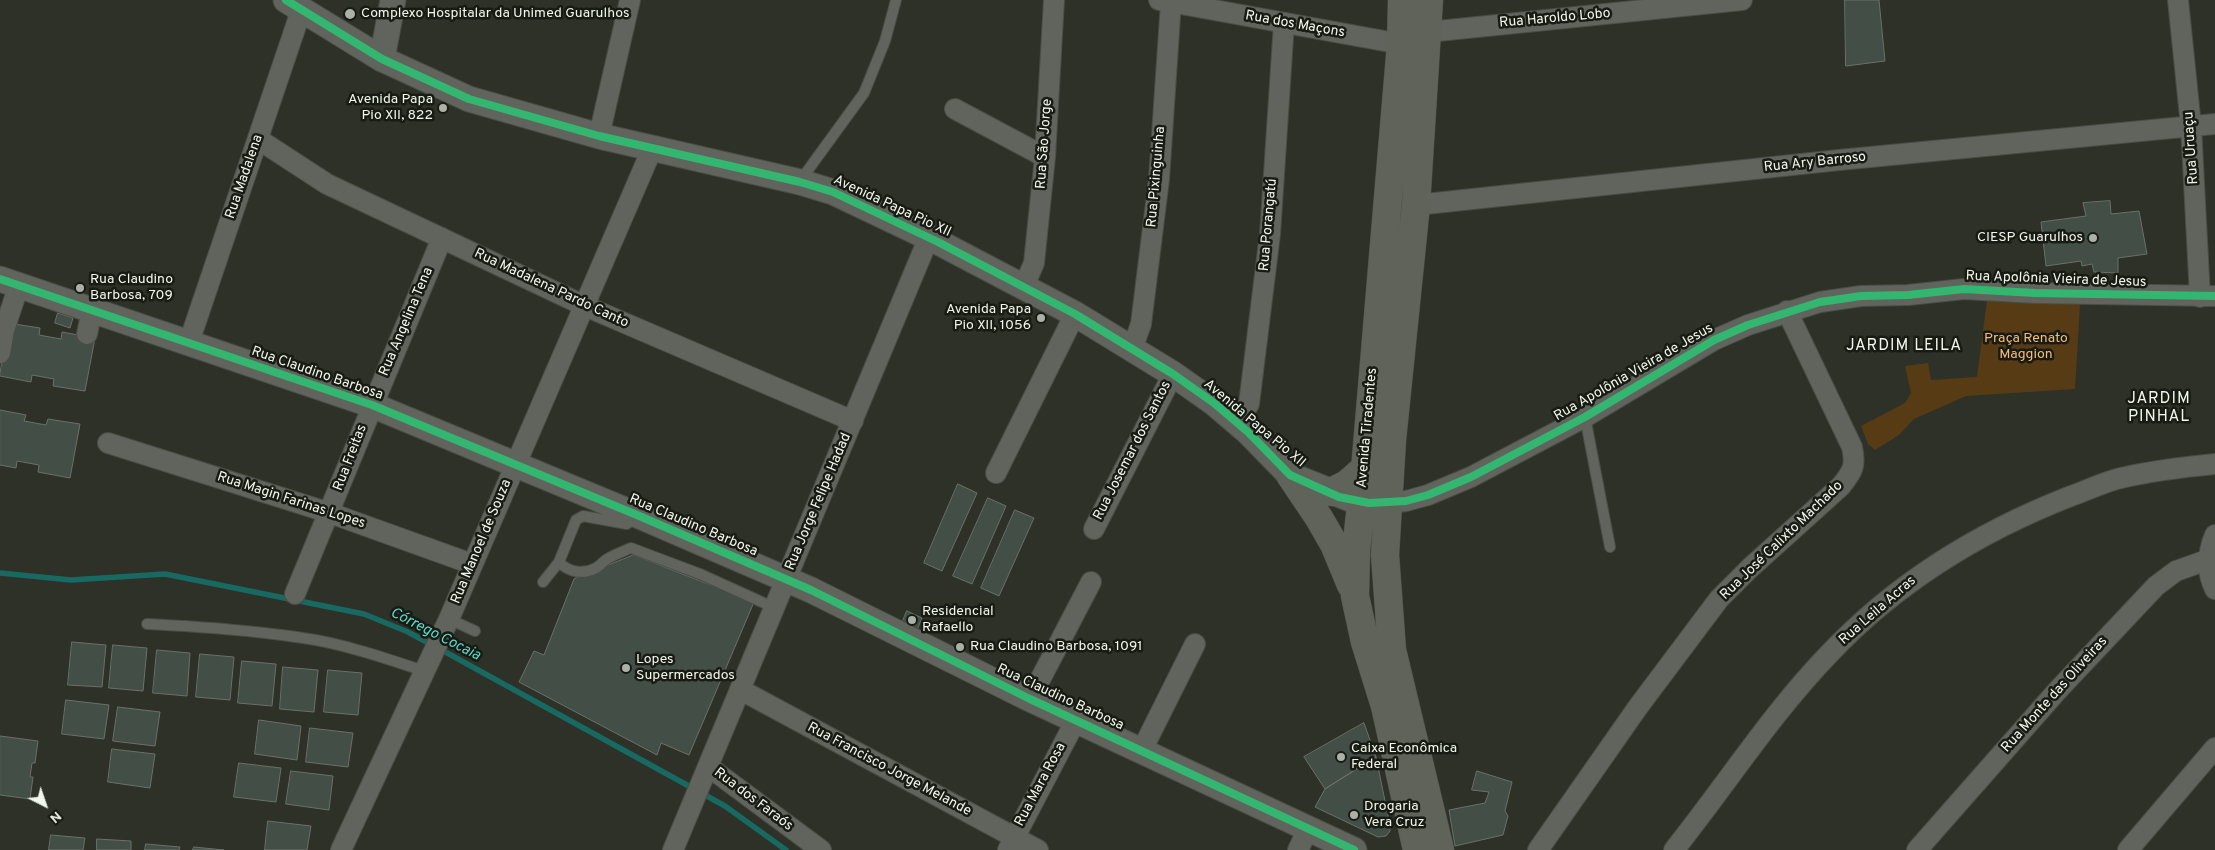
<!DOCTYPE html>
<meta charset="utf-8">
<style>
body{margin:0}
#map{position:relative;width:2215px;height:850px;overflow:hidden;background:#2d3128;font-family:Overpass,sans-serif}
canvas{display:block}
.north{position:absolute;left:20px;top:780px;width:50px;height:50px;-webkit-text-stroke:4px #171b13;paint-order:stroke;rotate:139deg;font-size:14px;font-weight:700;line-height:20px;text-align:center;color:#f0f6eb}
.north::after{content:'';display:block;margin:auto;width:18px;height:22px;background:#f0f6eb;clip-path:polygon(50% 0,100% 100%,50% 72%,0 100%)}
</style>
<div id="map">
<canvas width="2215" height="850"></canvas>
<div class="north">N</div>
</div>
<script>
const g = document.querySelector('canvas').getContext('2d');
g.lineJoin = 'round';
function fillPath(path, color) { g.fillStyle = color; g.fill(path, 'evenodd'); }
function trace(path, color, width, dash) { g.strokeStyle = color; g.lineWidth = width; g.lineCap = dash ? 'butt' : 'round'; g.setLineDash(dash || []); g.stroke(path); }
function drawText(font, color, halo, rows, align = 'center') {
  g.font = font + ' Overpass,sans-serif'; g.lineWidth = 5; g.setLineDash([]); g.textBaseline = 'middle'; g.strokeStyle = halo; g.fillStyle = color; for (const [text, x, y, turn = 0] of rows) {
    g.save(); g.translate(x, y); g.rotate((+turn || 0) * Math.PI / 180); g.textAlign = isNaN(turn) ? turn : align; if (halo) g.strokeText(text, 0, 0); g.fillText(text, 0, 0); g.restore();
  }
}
fillPath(new Path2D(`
 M1987,300L2080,304L2075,389L1966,396L1914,419L1899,435L1875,450L1868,444L1861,426L1905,403L1911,393L1905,366L1928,363L1931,380L1977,377Z`), '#573b14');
trace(new Path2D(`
 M0,573L71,580L165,574L364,614L408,632L432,645
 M440,649L725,806L786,850`), '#186962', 5.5);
const building = new Path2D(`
 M1845,0H1879L1885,61L1846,66Z
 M2110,201L2111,214L2139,211L2147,254L2118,258V273L2094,272L2092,264L2082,266L2081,261L2046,266L2041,222L2086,216L2083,203Z
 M58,313L73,318L70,328L55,323Z
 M8,323L40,328L39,335L61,339L62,332L95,338L85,391L53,386L54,379L32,375L31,382L0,376Z
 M0,410L26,415L24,421L46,425L48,419L80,424L70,478L38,472L39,465L17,461L16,468L0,465Z
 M958,484L977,493L942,571L924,563Z
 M988,498L1006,506L972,584L953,576Z
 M1015,510L1034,518L999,596L981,588Z
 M634,555L754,602L689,755L661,743L657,755L519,682L534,651L544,655L574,579Z
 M907,611L922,618L917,630L902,623Z
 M72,642L106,645L102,687L68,685Z
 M113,645L147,648L143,691L109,688Z
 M157,650L190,653L187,696L153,693Z
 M200,654L234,657L230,700L196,697Z
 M242,661L276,664L272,706L238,703Z
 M283,667L318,670L314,712L280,709Z
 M328,670L362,673L358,715L324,712Z
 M66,700L109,705L104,739L62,734Z
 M118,707L160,712L155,746L113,741Z
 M259,720L301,726L297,760L255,754Z
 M1364,723L1376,757L1325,789L1304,757Z
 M310,728L353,733L348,767L306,762Z
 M0,736L38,741L35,763H32L30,777H33L30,799L0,795Z
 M112,749L155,754L150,788L108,782Z
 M1376,757L1390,825V831L1386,836L1378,837L1315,807L1325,789Z
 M239,763L281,768L276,802L234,797Z
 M291,771L333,776L329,810L286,804Z
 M1477,771L1512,782L1505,811L1508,816L1503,835L1455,846L1449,810L1485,803L1489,792L1472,790Z
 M268,821L311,826L307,850H265Z
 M51,835L85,838L83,850H49Z
 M97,839L131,841V850H97Z
 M146,844L180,847L179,850H145Z
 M194,847L224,850H193Z`);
fillPath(building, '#434f46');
trace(building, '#6b7069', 1);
const service = new Path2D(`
 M800,181L864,93L885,41L896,0
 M1585,417L1610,547
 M559,562C568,572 583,575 596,568C601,565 604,560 609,558C616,554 624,551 631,548L700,574L775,608
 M543,582L559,562L576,520L583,516L627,524L634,518
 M449,619L475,631
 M147,624C199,627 252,630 303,638C341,643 388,659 424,671`);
const minor = new Path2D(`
 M1159,0L1401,44
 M2178,0L2191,126L2200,297
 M1428,32L1742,0
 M955,109L1045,157
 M599,136L630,0
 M258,139L327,184L585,306L853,421
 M1416,205L1839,160L2215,124
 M1024,286L1034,263L1045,157L1054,0
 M87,334L92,310
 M189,342L301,11
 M1132,349L1141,324L1159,179L1171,2
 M0,353L4,330L19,285
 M1237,423L1249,404L1270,234L1284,23
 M108,443L330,513L472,564
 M996,473L1075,314
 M1388,503L1406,501L1428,495L1471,477L1585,417L1714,340L1748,325L1820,302L1861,296L1908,295L1964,289L2035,293L2215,296
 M1094,529L1173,374
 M2215,535C2207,554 2206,571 2215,589
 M295,594L442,238
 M741,690L1038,850
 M1030,699L1091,582
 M1142,750L1195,644
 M709,767L821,850
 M341,850L449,619L652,149
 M673,850L929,237
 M1008,850L1076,720
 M1298,850L1308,829
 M1538,850L1638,707L1719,599L1750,568L1841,486C1853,471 1856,466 1852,447L1787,311
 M1674,850C1726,785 1771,714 1829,654C1896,583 1981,531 2071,496C2088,490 2104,482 2121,478C2152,471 2184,467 2215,464
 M1917,850L2057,691L2156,586L2176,571L2207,560
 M2128,850L2215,748`);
const tertiary = new Path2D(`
 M286,0L382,59L469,99L599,136L800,182L833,192L938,242L1075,314L1173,374L1214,403L1248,432L1290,475L1350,499
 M382,59L393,0
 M0,279L372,405L637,515L811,590L1030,699L1354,850`);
const secondary = new Path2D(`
 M1402,0L1401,44L1365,470L1356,550L1355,596L1365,642L1385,706L1417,850
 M1429,0L1416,205L1392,440L1385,555L1392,650L1440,850
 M1290,475L1319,518L1334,544L1351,585
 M1331,492L1347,484L1371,463`);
trace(service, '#4a4d45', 12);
trace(minor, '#4a4d45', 22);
trace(tertiary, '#4a4d45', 27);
trace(secondary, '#4a4d45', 29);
trace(service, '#61645d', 10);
trace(minor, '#61645d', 20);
trace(tertiary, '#61645d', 25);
trace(secondary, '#60635a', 28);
trace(new Path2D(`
 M286,0L382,59L469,99L599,136L800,182L833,192L938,242L1075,314L1173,374L1214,403L1248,432L1290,475L1339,497L1369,503L1406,501L1428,495L1471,477L1585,417L1714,340L1748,325L1820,302L1861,296L1908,295L1964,289L2035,293L2215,296
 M0,279L372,405L637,515L811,590L1030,699L1354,850`), '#33b770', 8);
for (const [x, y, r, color] of [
 [350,14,6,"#acb1a7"],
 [443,108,5,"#acb1a7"],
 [2093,238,5,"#acb1a7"],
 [80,288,5,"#acb1a7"],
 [1041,318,5,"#acb1a7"],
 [912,620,5,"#acb1a7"],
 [960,647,5,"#acb1a7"],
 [626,668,5,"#acb1a7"],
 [1341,757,5,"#acb1a7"],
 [1354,815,5,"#acb1a7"]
]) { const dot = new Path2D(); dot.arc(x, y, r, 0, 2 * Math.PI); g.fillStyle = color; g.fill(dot); trace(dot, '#171b13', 2); }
drawText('14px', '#f0f6eb', '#171b13', [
 ["Complexo Hospitalar da Unimed Guarulhos",361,14],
 ["Avenida Papa",433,100,"right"],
 ["Pio XII, 822",433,116,"right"],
 ["CIESP Guarulhos",2083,238,"right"],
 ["Rua Claudino",90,280],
 ["Barbosa, 709",90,296],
 ["Avenida Papa",1031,310,"right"],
 ["Pio XII, 1056",1031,326,"right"],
 ["Residencial",922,612],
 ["Rafaello",922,628],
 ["Rua Claudino Barbosa, 1091",970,647],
 ["Lopes",636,660],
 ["Supermercados",636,676],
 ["Caixa Econômica",1351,749],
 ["Federal",1351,765],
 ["Drogaria",1364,807],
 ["Vera Cruz",1364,823]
], 'left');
drawText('14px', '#f0f6eb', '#171b13', [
 ["Rua Haroldo Lobo",1555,19,-5],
 ["Rua dos Maçons",1295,25,10],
 ["Rua São Jorge",1045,144,-86],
 ["Rua Uruaçu",2192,148,-94],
 ["Rua Ary Barroso",1815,163,-6],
 ["Rua Madalena",245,177,-71],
 ["Rua Pixinguinha",1157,177,-85],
 ["Avenida Papa Pio XII",892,207,25],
 ["Rua Porangatú",1269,225,-85],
 ["Rua Apolônia Vieira de Jesus",2056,280,2],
 ["Rua Madalena Pardo Canto",551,289,25],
 ["Rua Angelina Tena",407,322,-67],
 ["Rua Apolônia Vieira de Jesus",1634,373,-30],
 ["Rua Claudino Barbosa",317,374,19],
 ["Avenida Papa Pio XII",1254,424,40],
 ["Avenida Tiradentes",1368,428,-85],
 ["Rua Josemar dos Santos",1133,451,-63],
 ["Rua Freitas",351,458,-69],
 ["Rua Magin Farinas Lopes",291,501,18],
 ["Rua Jorge Felipe Hadad",819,502,-67],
 ["Rua Claudino Barbosa",693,526,23],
 ["Rua José Calixto Machado",1782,541,-44],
 ["Rua Manoel de Souza",482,542,-67],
 ["Rua Leila Acras",1878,611,-41],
 ["Rua Monte das Oliveiras",2055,695,-48],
 ["Rua Claudino Barbosa",1060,698,25],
 ["Rua Francisco Jorge Melande",889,770,28],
 ["Rua Mara Rosa",1041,785,-62],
 ["Rua dos Faraós",753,800,37]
]);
drawText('14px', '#f7bc76', '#171b13', [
 ["Praça Renato",2026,339],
 ["Maggion",2026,355]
]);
drawText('italic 15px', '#5ed8cb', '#171b13', [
 ["Córrego Cocaia",435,635,27]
]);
g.letterSpacing = '1px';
drawText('16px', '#f0f6eb', '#171b13', [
 ["JARDIM LEILA",1904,347],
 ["JARDIM",2159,400],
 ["PINHAL",2159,418]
]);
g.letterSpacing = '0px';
</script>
